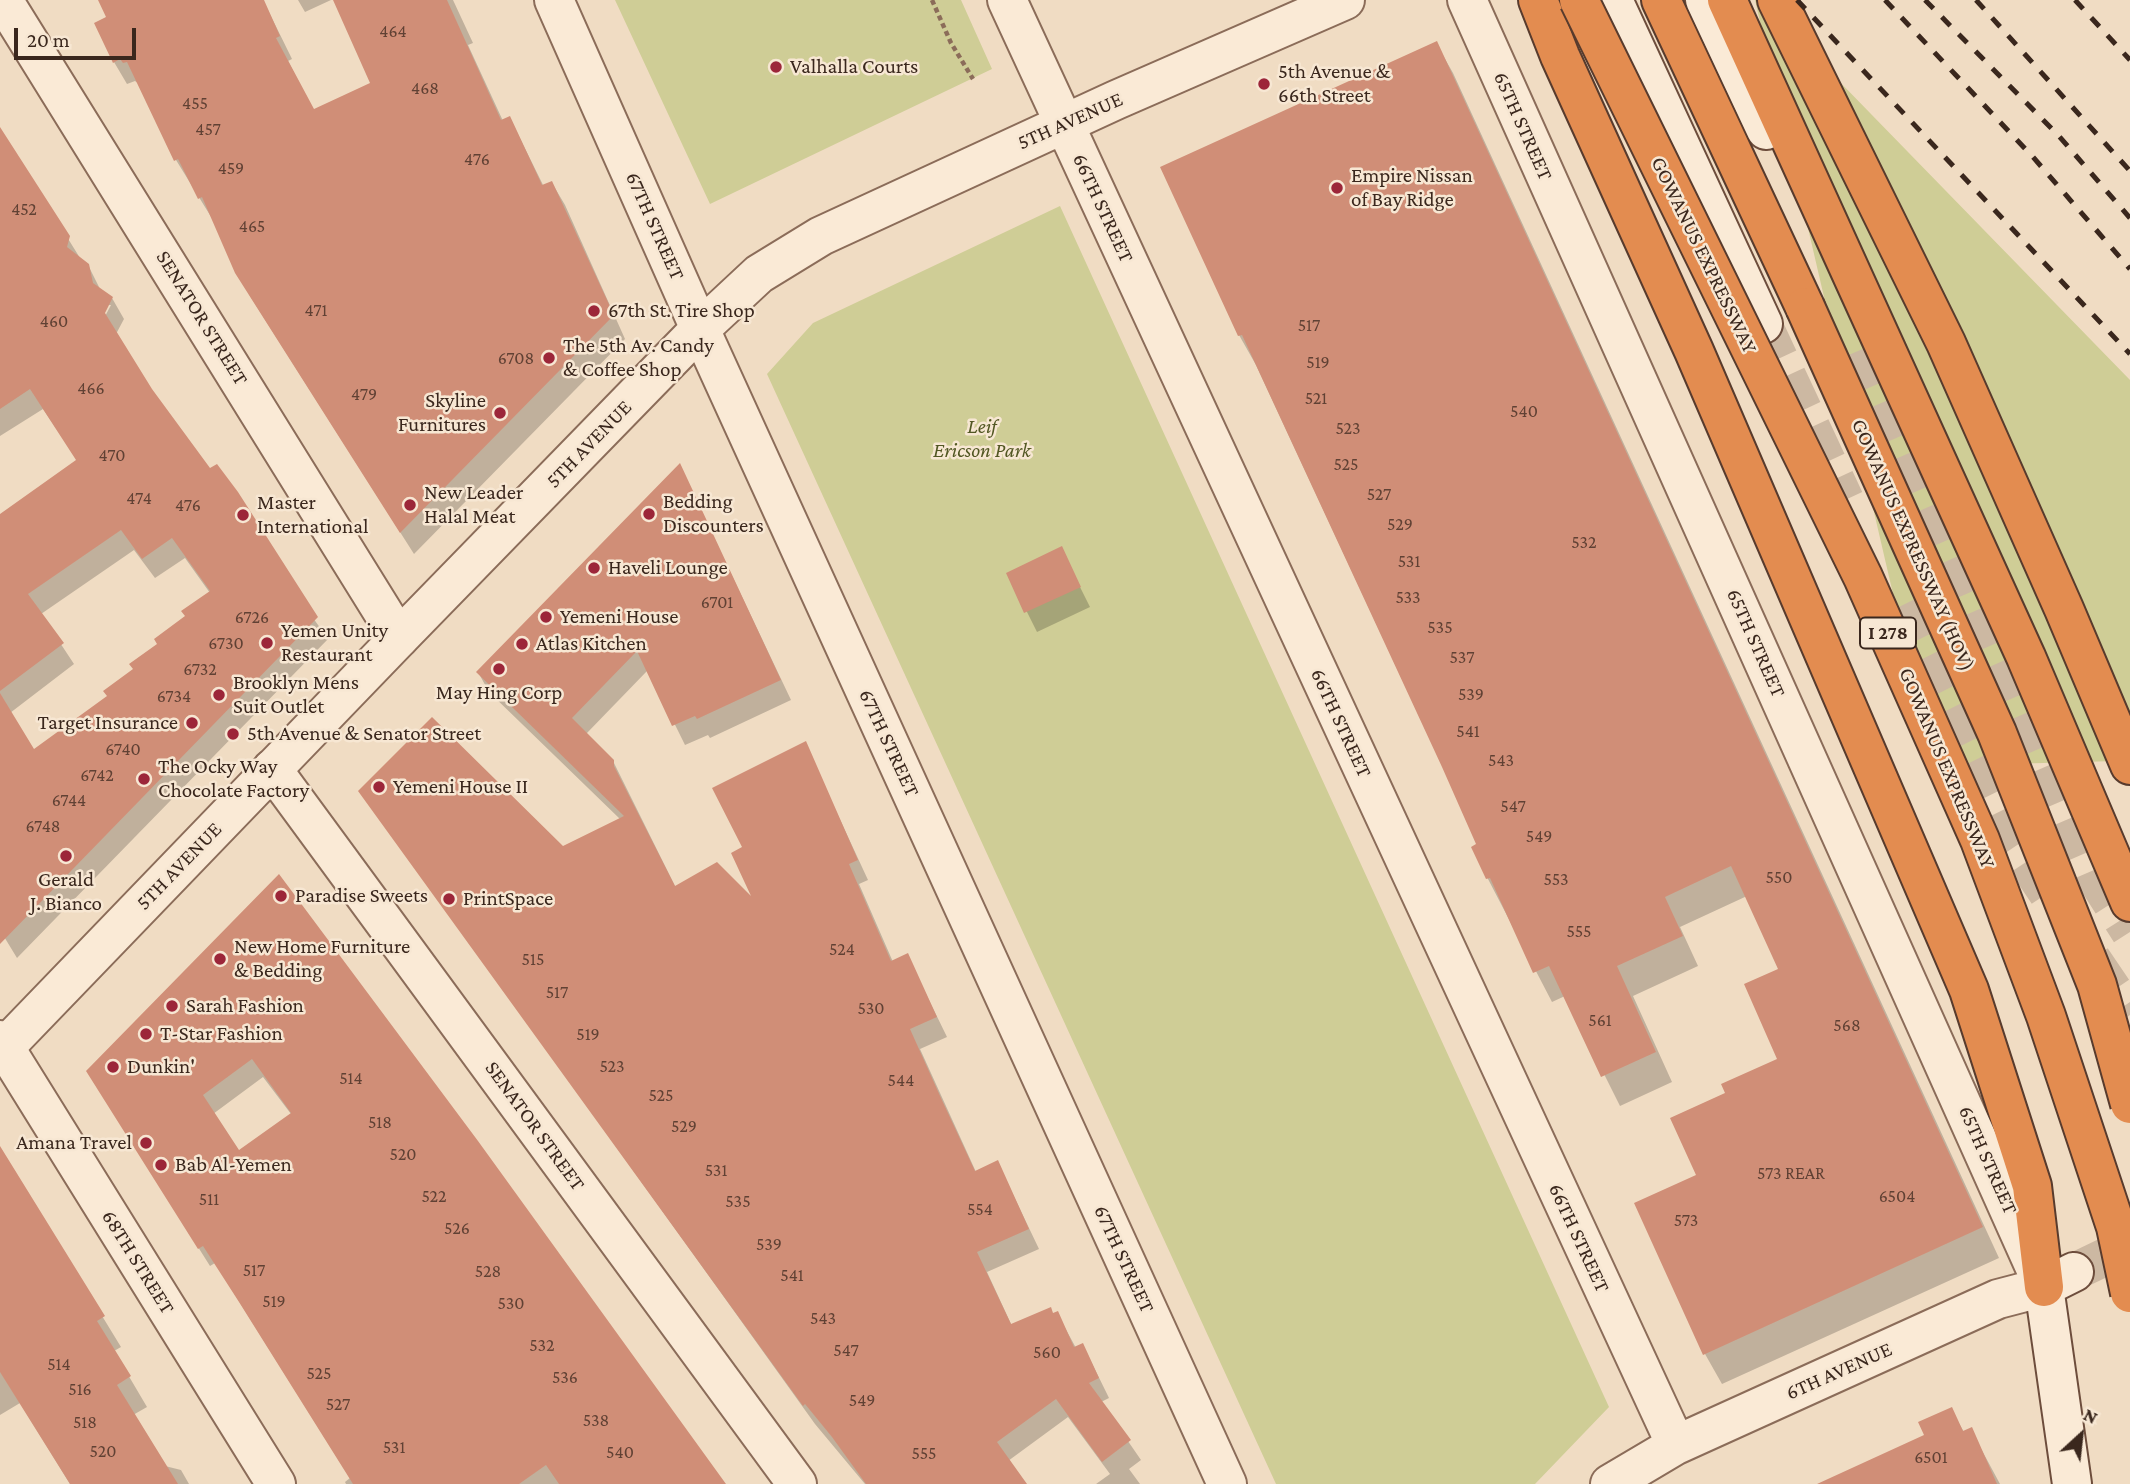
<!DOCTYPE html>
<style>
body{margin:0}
#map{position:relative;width:2130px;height:1484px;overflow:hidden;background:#f0dcc3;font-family:"Crimson Pro",serif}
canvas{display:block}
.north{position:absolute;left:2046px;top:1400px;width:70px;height:70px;-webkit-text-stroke:5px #f7e7d3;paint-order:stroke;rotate:27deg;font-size:19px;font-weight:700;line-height:28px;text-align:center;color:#3a271d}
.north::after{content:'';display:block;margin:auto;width:24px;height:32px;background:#3a271d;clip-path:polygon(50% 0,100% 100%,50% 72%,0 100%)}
.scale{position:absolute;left:14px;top:28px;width:122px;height:32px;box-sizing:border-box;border:4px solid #3a271d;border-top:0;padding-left:9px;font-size:21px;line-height:24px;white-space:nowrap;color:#3a271d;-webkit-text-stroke:5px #f7e7d3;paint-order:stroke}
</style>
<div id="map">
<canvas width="2130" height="1484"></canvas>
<div class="north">N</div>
<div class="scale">20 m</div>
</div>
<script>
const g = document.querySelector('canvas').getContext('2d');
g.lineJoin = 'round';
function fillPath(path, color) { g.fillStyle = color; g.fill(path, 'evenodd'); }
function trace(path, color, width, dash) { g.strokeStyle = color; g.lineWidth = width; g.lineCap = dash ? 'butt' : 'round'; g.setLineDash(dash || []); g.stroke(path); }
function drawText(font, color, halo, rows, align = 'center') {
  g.font = font + ' "Crimson Pro",serif'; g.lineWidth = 5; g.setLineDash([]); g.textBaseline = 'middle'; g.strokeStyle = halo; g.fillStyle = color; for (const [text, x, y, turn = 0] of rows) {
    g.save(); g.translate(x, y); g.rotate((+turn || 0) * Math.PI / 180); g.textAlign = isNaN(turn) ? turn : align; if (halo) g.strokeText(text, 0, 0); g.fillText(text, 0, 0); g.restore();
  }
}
fillPath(new Path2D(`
 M615,0H961L992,69L710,204Z
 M1755,0H1760L2130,380V722L2117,761L1933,766Z
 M1060,206L1609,1407L1535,1484H1276L767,374L813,323Z`), '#cfcd96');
fillPath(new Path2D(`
 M100,0H263L292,59L288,61L314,111L372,84L335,0H453L473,43L468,45L503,121L510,118L544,187L552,183L565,205L625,339L414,554L250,296L213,220L176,160L139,84L135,81L127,84L114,62L108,18Z
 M298,0H331L305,12Z
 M1436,43L1453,73L1999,1258L1722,1384L1705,1354L1699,1175L1727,1094L1780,1060V969L1747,896L1680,927L1698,966L1633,996L1672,1082L1620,1106L1565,996L1552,1002L1488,879L1473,847L1479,845L1256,365L1239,335Z
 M0,129L80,258L88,265L101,291L112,298L124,319L116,334L151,390L328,639L17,958L0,930V516L78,461L43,409L0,436ZM107,305H111L102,322ZM134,550L155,578L185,558L210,593L108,697L34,752L10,713L74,664L41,614Z
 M680,466L791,700L710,738L708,735L685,745L648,670L586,734L613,761L676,888L755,903L744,847L805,744L868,880L859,884L893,962L907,955L947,1037L920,1049L976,1172L998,1163L1039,1249L987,1272L1012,1326L1057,1313L1076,1348L1083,1345L1109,1398L1101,1402L1141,1460L1129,1469L1140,1484H1096L1110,1474L1068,1417L1008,1461L1025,1484H865L815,1424L361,791L563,848L620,819L489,692L478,672Z
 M1061,549L1090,607L1037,632L1008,574Z
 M279,877L723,1484H346L345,1482L350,1478L215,1263L210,1266L99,1090ZM263,1077L291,1114L238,1153L213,1114Z
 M5,1157L121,1347L114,1351L147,1407L133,1415L165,1466L181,1470L189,1484H70L20,1403L0,1415V1161Z
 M1951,1410L1964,1432L1971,1430L2000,1484H1822L1926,1436Z`), '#0003');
fillPath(new Path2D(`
 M98,0H264L280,36L276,38L314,109L370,83L333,0H447L501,120L510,116L542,185L552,181L614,315L400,533L235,273L202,197L198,199L178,159L174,161L127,62L123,63L120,59L113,63L94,23L106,17Z
 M1437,41L1983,1227L1703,1355L1634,1203L1696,1175L1670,1118L1725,1093L1721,1084L1777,1059L1744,984L1778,969L1731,866L1665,897L1683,936L1617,966L1656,1052L1601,1077L1549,966L1533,973L1490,878L1486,879L1471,847L1476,844L1442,767L1242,335L1238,336L1160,167Z
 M0,127L70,236L67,247L89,264L93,283L113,297L105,313L152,389L210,468L217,464L238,492L318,617L0,944V693L34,749L107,696L103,691L133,669L129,664L157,644L154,639L185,616L181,611L210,591L172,538L142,559L121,530L28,594L64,643L0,691V514L76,460L30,389L0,409Z
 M680,463L781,680L697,719L695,716L672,726L637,651L572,718L614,760V766L675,886L717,862L751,896L731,853L742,847L712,788L806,741L858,860L849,864L891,961L908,953L937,1017L910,1029L941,1098L975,1171L998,1160L1029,1229L977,1252L1011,1324L1051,1307L1053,1313L1058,1311L1074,1347L1083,1343L1099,1378L1089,1383L1131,1440L1102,1462L1056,1399L997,1442L1027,1484H866L832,1437L805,1404L803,1406L358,791L432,717L563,846L624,816L476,672Z
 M1062,546L1081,587L1024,613L1006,573Z
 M279,874L478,1141L726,1484H559L546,1465L519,1484H353L239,1302L203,1246L198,1249L86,1071ZM252,1059L291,1113L239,1150L203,1095Z
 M0,1146L105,1316L97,1321L131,1376L117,1385L178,1484H70L0,1372Z
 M1952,1407L1963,1431L1972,1427L1997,1484H1817L1924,1435L1918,1422Z`), '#d08e77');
trace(new Path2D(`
 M1763,324L1845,500
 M1865,348L2095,877L2130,932
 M1897,608L2014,843L2058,909
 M2092,959L2130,1015
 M2074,1272L2130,1245`), '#ccb8a2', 38, [38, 19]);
const minor = new Path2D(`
 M3,0L399,638
 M1467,0L2037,1272
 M272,769L797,1484
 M0,1040L276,1484`);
const tertiary = new Path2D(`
 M554,0L700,329L1227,1484
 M1007,0L1676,1445
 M0,1052L399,638L700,329L759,274L821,236L1116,100L1345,0
 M1610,1484L1676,1445L1998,1299L2044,1287`);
const secondary = new Path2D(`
 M1613,0L1763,324
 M1705,0L1766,130
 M2072,1484L2044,1287L2074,1272`);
const motorway = new Path2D(`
 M1538,0L1560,56L1694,351L1969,990L2032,1186L2044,1287
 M1661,0L1805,307
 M1727,0L2026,657L2130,902
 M1777,0L1946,343L2064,609L2130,765`);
trace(minor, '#8b6c59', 42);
trace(tertiary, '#8b6c59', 42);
trace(secondary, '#6d4d3c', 42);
trace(motorway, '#583b2d', 42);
trace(new Path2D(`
 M932,0L951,43L973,79`), '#8b6c59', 4.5, [5, 3.5]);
trace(minor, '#faead6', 38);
trace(tertiary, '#faead6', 38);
trace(secondary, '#faead6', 38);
trace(motorway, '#e38c50', 38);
trace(new Path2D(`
 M1797,0L2130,354
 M1885,0L2033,157L2130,269
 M1925,0L2058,135L2130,218
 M1976,0L2130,171
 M2075,0L2130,60`), '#3a271d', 5, [12, 12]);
const motorwayBridge = new Path2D(`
 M1579,0L1863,577L1980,840L2046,1016L2116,1227L2130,1293
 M1805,307L1997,733L2097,985L2130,1104`);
trace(motorwayBridge, '#583b2d', 42, []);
trace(motorwayBridge, '#e38c50', 38);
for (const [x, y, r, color] of [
 [776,67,7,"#9c2639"],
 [1264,84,7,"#9c2639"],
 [1337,188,7,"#9c2639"],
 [594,311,7,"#9c2639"],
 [549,358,7,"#9c2639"],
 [500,413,7,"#9c2639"],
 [410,505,7,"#9c2639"],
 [649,514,7,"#9c2639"],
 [243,515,7,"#9c2639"],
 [594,568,7,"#9c2639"],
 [546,617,7,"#9c2639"],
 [267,643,7,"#9c2639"],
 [522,644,7,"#9c2639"],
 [499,669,7,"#9c2639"],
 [219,695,7,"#9c2639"],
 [192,723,7,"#9c2639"],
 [233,734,7,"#9c2639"],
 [144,779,7,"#9c2639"],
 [379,787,7,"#9c2639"],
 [66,856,7,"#9c2639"],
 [281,896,7,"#9c2639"],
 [449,899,7,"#9c2639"],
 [220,959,7,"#9c2639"],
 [172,1006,7,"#9c2639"],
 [146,1034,7,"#9c2639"],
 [113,1067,7,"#9c2639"],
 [146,1143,7,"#9c2639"],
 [161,1165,7,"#9c2639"]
]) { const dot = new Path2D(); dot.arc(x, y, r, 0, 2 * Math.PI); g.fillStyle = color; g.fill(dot); trace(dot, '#f7e7d3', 2.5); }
drawText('18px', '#604134', null, [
 ["464",393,31],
 ["468",425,88],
 ["455",195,103],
 ["457",208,129],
 ["476",477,159],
 ["459",231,168],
 ["452",24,209],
 ["465",252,226],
 ["471",316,310],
 ["460",54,321],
 ["517",1309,325],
 ["6708",516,358],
 ["519",1318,362],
 ["466",91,388],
 ["479",364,394],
 ["521",1316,398],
 ["540",1524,411],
 ["523",1348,428],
 ["470",112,455],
 ["525",1346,464],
 ["527",1379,494],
 ["474",139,498],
 ["476",188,505],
 ["529",1400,524],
 ["532",1584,542],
 ["531",1409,561],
 ["533",1408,597],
 ["6701",717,602],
 ["6726",252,617],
 ["535",1440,627],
 ["6730",226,643],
 ["537",1462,657],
 ["6732",200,669],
 ["539",1471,694],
 ["6734",174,696],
 ["541",1468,731],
 ["6740",123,749],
 ["543",1501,760],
 ["6742",97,775],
 ["6744",69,800],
 ["547",1513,806],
 ["6748",43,826],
 ["549",1539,836],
 ["550",1779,877],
 ["553",1556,879],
 ["555",1579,931],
 ["524",842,949],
 ["515",533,959],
 ["517",557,992],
 ["530",871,1008],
 ["561",1600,1020],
 ["568",1847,1025],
 ["519",588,1034],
 ["523",612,1066],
 ["514",351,1078],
 ["544",901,1080],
 ["525",661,1095],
 ["518",380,1122],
 ["529",684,1126],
 ["520",403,1154],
 ["531",716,1170],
 ["573 REAR",1791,1173],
 ["522",434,1196],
 ["6504",1897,1196],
 ["511",209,1199],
 ["535",738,1201],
 ["554",980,1209],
 ["573",1686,1220],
 ["526",457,1228],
 ["539",769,1244],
 ["517",254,1270],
 ["528",488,1271],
 ["541",792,1275],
 ["519",274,1301],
 ["530",511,1303],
 ["543",823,1318],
 ["532",542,1345],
 ["547",846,1350],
 ["560",1047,1352],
 ["514",59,1364],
 ["525",319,1373],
 ["536",565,1377],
 ["516",80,1389],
 ["549",862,1400],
 ["527",338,1404],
 ["538",596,1420],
 ["518",85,1422],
 ["531",394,1447],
 ["520",103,1451],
 ["540",620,1452],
 ["555",924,1453],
 ["6501",1931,1457]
]);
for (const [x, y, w] of [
 [1888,633,56]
]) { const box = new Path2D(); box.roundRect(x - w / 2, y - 15.5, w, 31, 5); g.fillStyle = '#f7e7d3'; g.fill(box); trace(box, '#3a271d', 2); }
drawText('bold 19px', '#3a271d', null, [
 ["I 278",1888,633]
]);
drawText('21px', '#3a271d', '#f7e7d3', [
 ["Valhalla Courts",790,67],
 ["5th Avenue &",1278,72],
 ["66th Street",1278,96],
 ["Empire Nissan",1351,176],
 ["of Bay Ridge",1351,200],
 ["67th St. Tire Shop",608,311],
 ["The 5th Av. Candy",563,346],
 ["& Coffee Shop",563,370],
 ["Skyline",486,401,"right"],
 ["Furnitures",486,425,"right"],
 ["New Leader",424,493],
 ["Halal Meat",424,517],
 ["Bedding",663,502],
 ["Discounters",663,526],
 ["Master",257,503],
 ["International",257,527],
 ["Haveli Lounge",608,568],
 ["Yemeni House",560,617],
 ["Yemen Unity",281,631],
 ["Restaurant",281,655],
 ["Atlas Kitchen",536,644],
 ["Brooklyn Mens",233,683],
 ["Suit Outlet",233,707],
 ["May Hing Corp",499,693,"center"],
 ["Target Insurance",178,723,"right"],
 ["5th Avenue & Senator Street",247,734],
 ["The Ocky Way",158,767],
 ["Chocolate Factory",158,791],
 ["Yemeni House II",393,787],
 ["Gerald",66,880,"center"],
 ["J. Bianco",66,904,"center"],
 ["Paradise Sweets",295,896],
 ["PrintSpace",463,899],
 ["New Home Furniture",234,947],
 ["& Bedding",234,971],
 ["Sarah Fashion",186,1006],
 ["T-Star Fashion",160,1034],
 ["Dunkin'",127,1067],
 ["Amana Travel",132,1143,"right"],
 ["Bab Al-Yemen",175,1165]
], 'left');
drawText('21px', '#3a271d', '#f7e7d3', [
 ["5TH AVENUE",1070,121,-24],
 ["65TH STREET",1523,126,66],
 ["66TH STREET",1103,208,65],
 ["67TH STREET",655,226,66],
 ["GOWANUS EXPRESSWAY",1704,255,64],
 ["SENATOR STREET",202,318,58],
 ["5TH AVENUE",589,444,-46],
 ["GOWANUS EXPRESSWAY (HOV)",1913,545,66],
 ["65TH STREET",1756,643,66],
 ["66TH STREET",1341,723,65],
 ["67TH STREET",889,743,65],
 ["GOWANUS EXPRESSWAY",1947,768,67],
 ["5TH AVENUE",179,866,-46],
 ["SENATOR STREET",535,1126,54],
 ["65TH STREET",1988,1160,66],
 ["66TH STREET",1579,1238,65],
 ["67TH STREET",1124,1259,65],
 ["68TH STREET",138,1262,58],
 ["6TH AVENUE",1839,1371,-24]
]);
drawText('italic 21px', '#525723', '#f7e7d3', [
 ["Leif",982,427],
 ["Ericson Park",982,451]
]);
</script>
